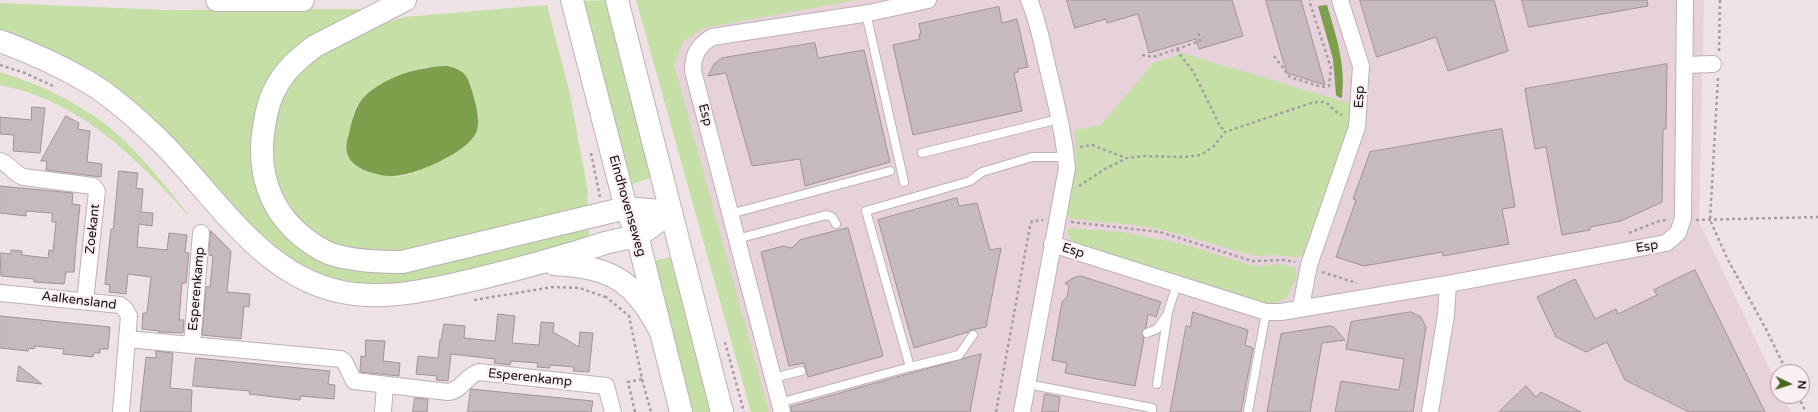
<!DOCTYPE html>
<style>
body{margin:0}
#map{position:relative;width:1818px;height:412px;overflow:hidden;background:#eee2e7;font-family:"Varela Round",sans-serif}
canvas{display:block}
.north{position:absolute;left:1770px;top:364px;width:40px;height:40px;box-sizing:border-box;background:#fbeff4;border:1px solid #a0979b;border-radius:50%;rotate:94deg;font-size:11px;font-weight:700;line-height:16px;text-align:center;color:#171315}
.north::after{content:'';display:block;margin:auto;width:14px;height:18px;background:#486518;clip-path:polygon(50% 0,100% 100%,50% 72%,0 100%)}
</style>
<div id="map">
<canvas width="1818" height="412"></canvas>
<div class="north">N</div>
</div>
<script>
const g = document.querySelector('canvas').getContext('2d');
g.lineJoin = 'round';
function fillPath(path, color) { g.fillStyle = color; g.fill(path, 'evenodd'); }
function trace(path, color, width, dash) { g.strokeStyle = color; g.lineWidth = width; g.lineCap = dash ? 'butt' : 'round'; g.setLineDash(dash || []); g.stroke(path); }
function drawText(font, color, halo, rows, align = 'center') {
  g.font = font + ' "Varela Round",sans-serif'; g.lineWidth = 4; g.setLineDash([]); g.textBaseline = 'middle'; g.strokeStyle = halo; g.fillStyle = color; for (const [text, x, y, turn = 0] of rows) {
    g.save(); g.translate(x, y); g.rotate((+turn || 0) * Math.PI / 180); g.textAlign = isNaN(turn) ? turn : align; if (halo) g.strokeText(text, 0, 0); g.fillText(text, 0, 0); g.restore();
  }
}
fillPath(new Path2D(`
 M788,0H1704L1699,222L1778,386V396H1783L1791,412H766L658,31Z`), '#e7d2dc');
fillPath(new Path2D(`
 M608,0L653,177L630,185L583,1Z
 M636,0H857L704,28L684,41L674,64L769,412H751Z
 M0,3L166,10L368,9L275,77L266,203L355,266L588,225L590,242L405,287L329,285L259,238L161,132L0,35Z
 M547,5L570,94L588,192L587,206L571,212L400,254L357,253L306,232L271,180L273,112L295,72L357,32L404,17ZM427,67L470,82L479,117L447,158L406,175L398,177L375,173L354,164L347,143L354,112L357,106L388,81L411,71Z
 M1182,53L1352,104L1349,126L1304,254L1298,258L1277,255L1254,256L1164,230L1126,224L1071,219L1066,215L1076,157L1074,130L1101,125L1153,63Z
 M0,72C37,83 73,100 104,123C137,149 163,183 189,215L186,213C143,166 99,120 38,96C26,91 13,88 0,85Z
 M1069,228L1123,232L1183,244L1254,266L1279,264L1295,267L1297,275L1287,298L1267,307L1080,246L1070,239L1067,232Z
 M670,257L712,412H684L645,263Z`), '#c5dfa7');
fillPath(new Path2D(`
 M1327,5C1336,36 1346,64 1342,97L1340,98L1336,95L1333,59L1318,6Z
 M447,66C465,70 468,76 473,94C476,106 480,117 477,130C471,152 410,178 389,176C376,175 352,169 348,155C345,148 347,140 349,134C353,115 357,99 375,88C396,73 422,67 447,66Z`), '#7b9f4b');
const building = new Path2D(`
 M1067,0H1232L1243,36L1199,49L1196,39L1149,53L1138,14L1107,23L1106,19L1075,28Z
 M1266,0H1301L1325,85L1287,73Z
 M1360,0H1494L1508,51L1448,71L1436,37L1377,57Z
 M1522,0H1647L1648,6L1529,27Z
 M999,7L1002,23L1017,19L1028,67L1018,69V72L1014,73L1022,111L913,135L893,45L920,39L919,34H921L919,24Z
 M815,43L818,58L864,50L890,162L805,186L800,159L752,166L726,73L708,76L714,64L722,58Z
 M1667,64L1666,129H1663L1662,202L1621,221L1590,227V230L1562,235L1546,147L1535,149L1525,89Z
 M32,107L45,108L40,153L13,151L14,135L0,134V117L31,120Z
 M66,116L79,123L78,129L90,131L87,162L102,164L101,177L46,170L47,161H41Z
 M1502,129L1515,207L1502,209L1509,244L1443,256L1442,252L1364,266L1336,257L1356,200L1353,199L1370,152Z
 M119,171L138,173L136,188L143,189L141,212L153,213L152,226L139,224L137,247L167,250L169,233L187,235L185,252L189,253L186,283H182L179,320H184L183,333L158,332L159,331L142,329L143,313H147L151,277L128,274L126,294L109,292L110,285L105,284L111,229H113Z
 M0,186L73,193L72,204L80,205L76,245L74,272H66L64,284L34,282V279L1,276L0,253L11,254V250L22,251V255L48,258L49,250L53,251L56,222H52V213L26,211V216L0,213Z
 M957,198L959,206L977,203L990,250L1001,248L986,327L971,330L968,332L914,348L878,220Z
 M848,228L883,356L808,377L804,363L789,366L761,252L783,246L792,248L800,240Z
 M211,231L231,251L227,292L250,294L249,307L244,306L241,339L202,335L206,287H210L213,256L209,255Z
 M1695,270L1765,412H1689L1625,380L1607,342L1586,352L1556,337L1537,297L1575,279L1595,319L1616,309L1618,314L1657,295L1654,290Z
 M1081,276L1161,302L1156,317L1148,314L1146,327L1142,332L1144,338L1135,386L1065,373L1067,363L1052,360L1062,302L1067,297L1069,286L1065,283L1073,278Z
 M1193,312L1248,330L1245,345L1253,348L1241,412H1170L1186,326L1190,327Z
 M1411,312L1421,317L1426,327L1413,412H1335L1341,381L1399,390L1404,359L1346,349L1351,322Z
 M498,314L515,316L512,343L539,345L541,322L554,323L553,332L579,347L580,332L593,333L589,372L573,371L574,367L550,365V368L537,367L538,363L511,361L510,365L494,363L495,359L451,354L448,381L436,380L437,376L416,374L418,356L438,358L440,340H441L444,324L465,326L464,338L495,341Z
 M0,316L110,327L108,349H100V353H94L93,357L63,354L64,349L35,346L34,349L29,348L28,351L0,348Z
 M1330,326L1334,327L1345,340L1322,343L1310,412H1267L1281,334Z
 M366,340L385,341L383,361L400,363L399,376L360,372L361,356L365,357Z
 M156,351L173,353L170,388L192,390L191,412H140L146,357L156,358Z
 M981,354L970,412H791V407Z
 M196,358L330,371L328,384L335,385L334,399L301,396L300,400L249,394L250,391L193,386Z
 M19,366L42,384L17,381Z
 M1526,386L1536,397L1541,392L1581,412H1499Z
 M471,389L510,393L593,401L591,412H468Z
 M1045,394L1060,397L1058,412H1042Z
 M415,398L428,399L427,412H413Z`);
fillPath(building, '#c6babf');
trace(building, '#9f9398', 1);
const lane = new Path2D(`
 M866,13L904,182
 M922,153L1059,119
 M730,214L890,171
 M737,239L826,215L832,217L836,224
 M1147,333L1157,329L1166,316
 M910,367L866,211L970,181L982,172L1032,157H1066
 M773,378L801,371
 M1027,384L1152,408V412
 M1157,384L1168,312L1177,284
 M779,403L910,367L959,355L973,335
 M1248,412L1266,312`);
const street = new Path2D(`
 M1684,65L1713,64
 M0,161C10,164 14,174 23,177L93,186L97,191L85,301
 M1052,244L1266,312H1281L1448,284L1666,243L1678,233L1683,218L1685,0
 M0,293L120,305L125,309L129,316L121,412
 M1301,307L1309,265L1357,127L1361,66L1340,0
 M127,339L341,359L344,361L354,381L448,392C461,391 467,375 479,372L606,386L613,412
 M192,345L201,233
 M383,412L385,385
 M782,412L693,71C693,54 698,46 712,37L869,13L928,0
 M1022,412L1067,168C1064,133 1055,99 1047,65C1042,43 1038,20 1029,0
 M1430,412L1446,315L1448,284`);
const secondary = new Path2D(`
 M572,0L626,208L637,235L681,412
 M617,0L722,412`);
const primary = new Path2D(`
 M0,41C30,52 61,66 88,82C112,96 135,117 155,136C216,194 263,284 355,294C399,299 442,287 485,277C526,267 566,256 605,243C615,240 626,239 636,236C648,231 660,219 671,212
 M554,264C587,266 618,270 640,299C648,308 654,320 660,330`);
const highway = new Path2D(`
 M217,0H303
 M405,0L315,46C302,56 288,67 279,82C270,96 266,111 264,127C255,181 276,225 324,251C344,261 380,262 402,262L626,208L671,212`);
trace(lane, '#bdb1b6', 10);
trace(street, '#bdb1b6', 18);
trace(secondary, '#bdb1b6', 24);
trace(primary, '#bdb1b6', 24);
trace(highway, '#bdb1b6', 24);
trace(new Path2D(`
 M1177,49L1181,56L1193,71L1219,124L1225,132
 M1719,51L1720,0
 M1142,55L1153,57L1200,41L1198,30
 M1274,56L1290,77L1322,87L1329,86L1331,68L1309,0
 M0,65L25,73L53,86
 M1718,78L1710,220L1728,260L1766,329L1787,372
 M1080,147L1092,145L1126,158
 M591,153L600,197
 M1079,186L1105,169L1127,158L1144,156L1185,157L1201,155L1214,146L1225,132L1311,103C1334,99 1326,108 1342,115
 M1696,220L1818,217
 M1071,222L1160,232L1252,261L1284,260L1295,262
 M1629,233L1659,221L1668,220
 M1322,272L1357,283
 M605,296L629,316L642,379L651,412
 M474,300L553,287L580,288L605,297
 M725,342L744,412
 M1798,396L1806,412
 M635,412L628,382L642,379
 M996,412L1030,226L1032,221L1043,220`), '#a89ea2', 2.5, [3, 3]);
trace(lane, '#fff', 8);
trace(street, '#fff', 16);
trace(secondary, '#fff', 22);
trace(primary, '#fff', 22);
trace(highway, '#fff', 22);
drawText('13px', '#171315', '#fbeff4', [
 ["Esp",1360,97,-87],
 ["Esp",705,115,75],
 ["Eindhovenseweg",627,206,74],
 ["Zoekant",93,229,-84],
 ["Esp",1647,247,-10],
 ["Esp",1073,251,18],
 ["Esperenkamp",197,289,-85],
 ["Aalkensland",79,301,7],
 ["Esperenkamp",530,378,6]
]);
</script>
